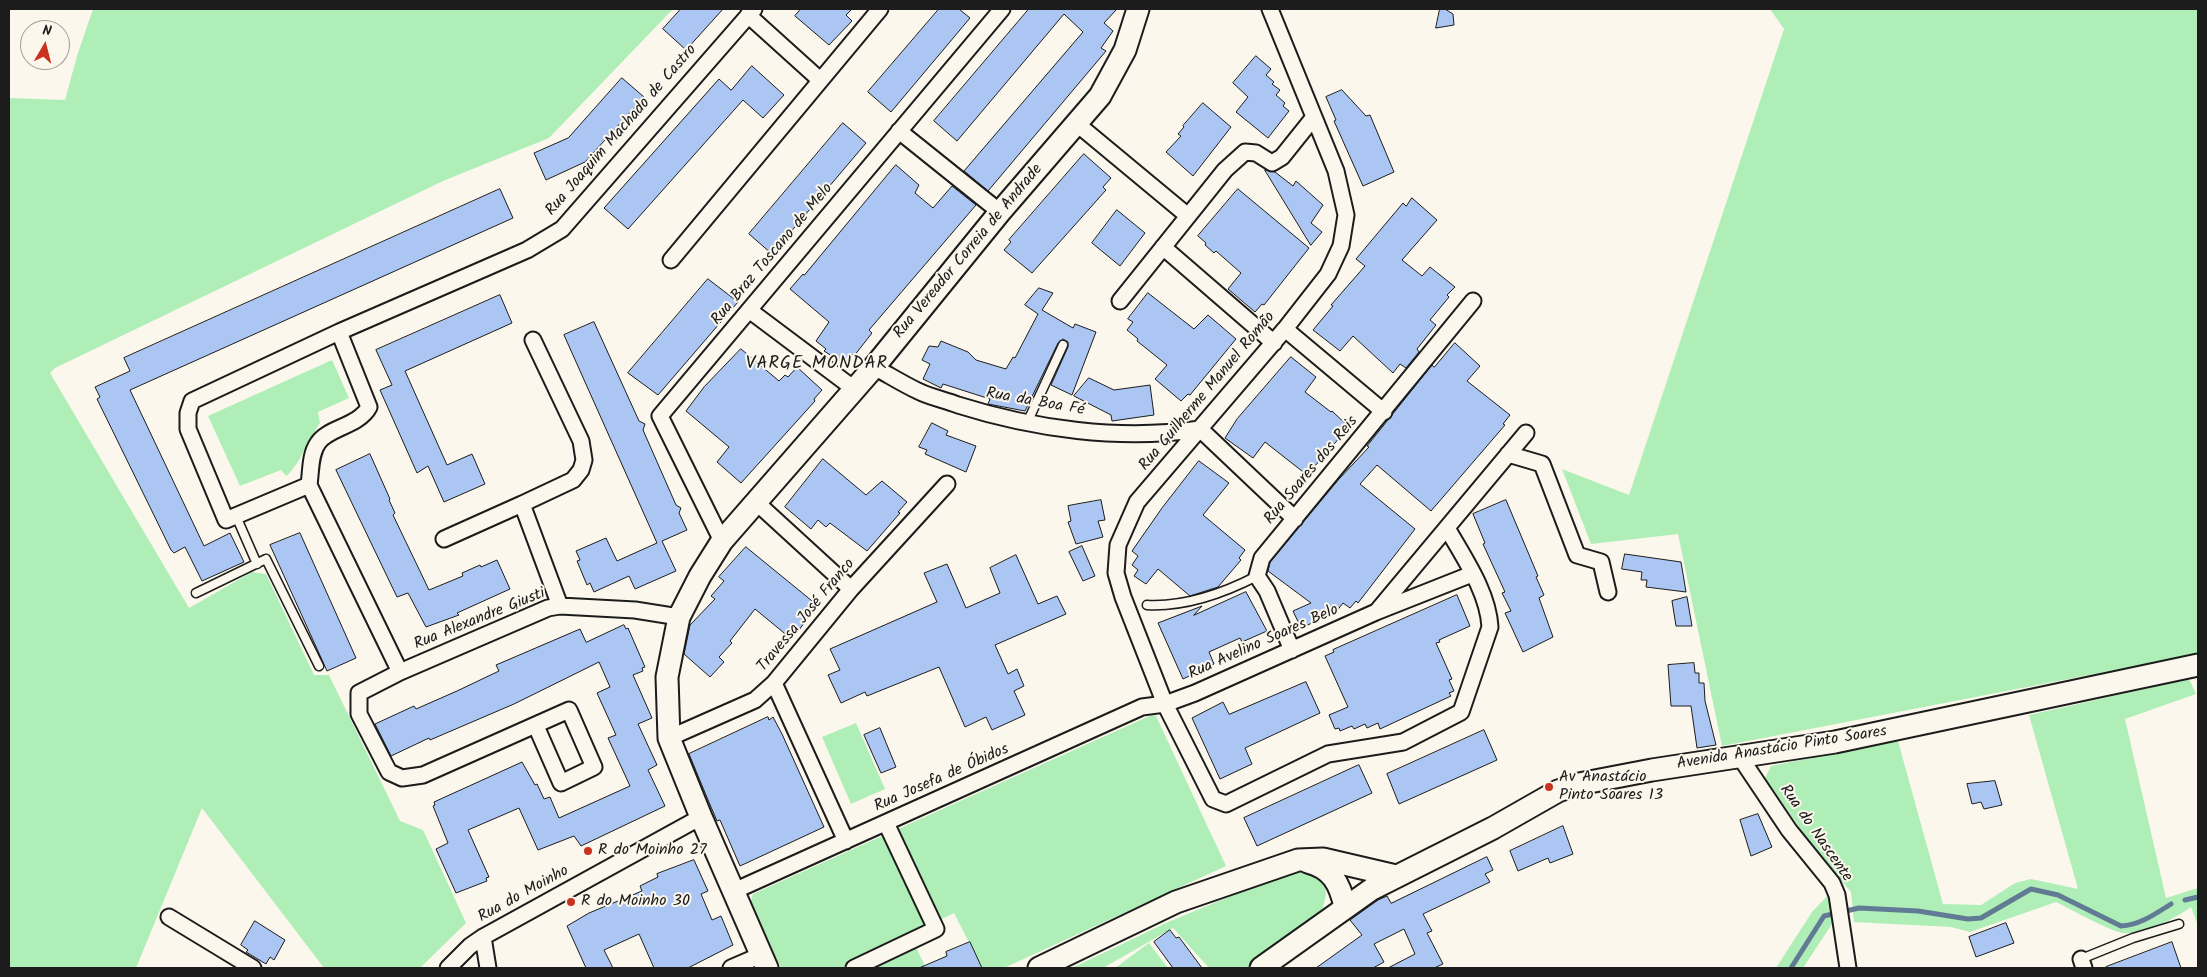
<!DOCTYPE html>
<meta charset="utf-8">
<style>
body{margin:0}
#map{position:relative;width:2207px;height:977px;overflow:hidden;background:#fbf7ec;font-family:Kalam,sans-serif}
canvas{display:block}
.frame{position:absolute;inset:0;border:10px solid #1c1c1c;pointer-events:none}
.north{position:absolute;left:20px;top:20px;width:50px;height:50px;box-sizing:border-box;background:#fbf7ec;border:1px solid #a29f99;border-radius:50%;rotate:8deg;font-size:14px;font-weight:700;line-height:20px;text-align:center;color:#1c1c1c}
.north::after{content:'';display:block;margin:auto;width:18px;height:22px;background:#c8321e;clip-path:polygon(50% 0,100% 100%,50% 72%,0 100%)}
</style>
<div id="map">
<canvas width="2207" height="977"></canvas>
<div class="frame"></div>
<div class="north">N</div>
</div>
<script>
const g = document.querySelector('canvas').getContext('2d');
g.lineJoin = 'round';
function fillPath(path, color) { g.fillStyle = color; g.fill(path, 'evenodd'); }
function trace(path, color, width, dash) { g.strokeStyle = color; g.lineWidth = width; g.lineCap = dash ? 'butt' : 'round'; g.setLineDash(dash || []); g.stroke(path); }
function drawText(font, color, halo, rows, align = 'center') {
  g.font = font + ' Kalam,sans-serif'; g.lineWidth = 4; g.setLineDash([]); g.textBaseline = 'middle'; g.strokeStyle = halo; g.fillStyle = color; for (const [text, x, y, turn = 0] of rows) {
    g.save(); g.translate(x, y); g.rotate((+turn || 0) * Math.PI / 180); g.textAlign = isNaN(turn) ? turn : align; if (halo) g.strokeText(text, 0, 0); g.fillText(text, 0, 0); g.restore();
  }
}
fillPath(new Path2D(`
 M93,9H673L549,138L443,181L55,368L50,373L189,608L252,572L266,574L314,675H329L400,821L423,830L466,923L420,968H324L202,808L136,968H9V98L65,100L77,56Z
 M1770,9H2198V654L1722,746L1678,534L1591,544L1562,469L1629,495L1784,29Z
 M332,360L349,398L318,412L320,423C310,437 298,468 286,476L281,470L240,486L208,416Z
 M2189,679L2196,694L2125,719L2166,898L2198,888V925L2191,907C2173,920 2145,934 2123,933C2111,932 2069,908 2056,902L1970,932L1951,927L1854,922L1851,892L1813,847L1765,778L1771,766L1898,741L1943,904L1981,905L2015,883L2031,879L2078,889L2029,715Z
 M1152,715L1156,716L1226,866L1004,968H982L954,913L910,935L926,968H781L750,904L753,894Z
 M856,723L885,789L851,804L822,737Z
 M1292,871C1323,870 1332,881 1322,911L1246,968H1209L1173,928L1103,968H1072L1168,922Z
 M1829,894L1832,924L1803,968H1776L1812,912Z
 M1149,943L1168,968H1115Z`), '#afefb7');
trace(new Path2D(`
 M2185,900L2198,897
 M1791,968L1824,916L1859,908L1918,911L1968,919L1981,918L2031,889L2058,895L2121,926C2140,925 2155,914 2171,904`), '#627b94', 5);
const building = new Path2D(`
 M681,9H723L686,50L663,29Z
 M801,9H852L846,15L852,21L829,45L795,16Z
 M939,9H959L970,18L891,112L868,92Z
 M1029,9H1117L1104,23L1113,31L1101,48L1106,51L988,191L964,171L1083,32L1064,14L957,141L934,121Z
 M1440,9H1445L1453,14L1454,25L1436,28Z
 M1256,56L1271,69L1266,75L1274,82L1272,84L1280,90L1276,95L1285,103L1283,106L1289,111L1268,138L1236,112L1248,97L1233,83Z
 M752,66L784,95L763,118L743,100L628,229L604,208L719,79L731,90Z
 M622,78L644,97L585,162L546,180L534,153L568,138Z
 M1342,90L1366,116L1370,115L1394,172L1363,186L1334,121L1336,120L1326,97Z
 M1203,103L1231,127L1193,176L1166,152L1181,136L1178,134L1184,127L1183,126Z
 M843,123L866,143L772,254L749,234Z
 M1084,154L1111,178L1103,187L1106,190L1032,273L1004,250L1011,242L1009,240Z
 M896,165L919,185L915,193L933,208L952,186L976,205L869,330L872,333L854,356L852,354L844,364L824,351L826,349L816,341L829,322L790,289L803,274L804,275Z
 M1265,170L1275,172L1293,186L1296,181L1323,205L1311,223L1322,232L1311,245Z
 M500,189L513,218L130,390L204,546L230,533L244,562L202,581L185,547L174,553L171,550L97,399L100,397L95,387L130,371L124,358Z
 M1238,189L1309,248L1264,305L1262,304L1255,312L1228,289L1241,273L1216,251L1214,253L1205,245L1206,243L1198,236Z
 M1412,198L1437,220L1402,260L1422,276L1430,267L1455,287L1447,295L1449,297L1430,320L1436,325L1417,349L1419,352L1406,368L1400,364L1393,373L1353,336L1340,351L1313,330L1333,306L1331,305L1365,266L1356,259L1403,203L1406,206Z
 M1117,210L1145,233L1120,266L1092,243Z
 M708,279L738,302L658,395L628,373Z
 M1039,288L1053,293L1042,310L1073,328L1075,324L1096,332L1072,395L1051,385L1068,347V342L1063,339L1058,343L1025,411L988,404L990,399L943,384L941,388L923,379L930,364L922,360L929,346L938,347L941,341L968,352L976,360L1006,369L1013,357L1015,358L1038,314L1025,305Z
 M1148,293L1194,329L1208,315L1236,339L1190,395L1188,394L1181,401L1155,379L1167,365L1137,341L1138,339L1127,330L1133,322L1128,319Z
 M500,295L512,323L405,371L447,465L472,454L485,484L444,502L428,466L417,473L380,390L392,385L376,350Z
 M594,322L639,421L645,424L643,430L676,505L681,508L679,513L687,530L662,541L676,571L635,589L629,576L594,592L590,583L587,585L577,561L580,560L576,551L606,538L617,561L657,543L564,335Z
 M1455,343L1480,366L1467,381L1510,415L1503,424L1505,425L1431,511L1377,465L1360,484L1415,529L1358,603L1356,601L1350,608L1343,603L1336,612L1301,628L1293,611L1311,603L1268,571L1270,562L1339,479L1369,447L1367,446L1432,365L1434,367Z
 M741,349L779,381L785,375L788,377L797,367L822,390L814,399L815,401L741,483L717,462L729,447L686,411L704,387Z
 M1291,357L1316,377L1305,392L1331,412L1332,411L1349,427L1307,475L1265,442L1253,458L1225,438L1237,419Z
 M1089,378L1114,390L1150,385L1154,415L1112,421L1111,415L1074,396Z
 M932,423L948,431L946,435L976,446L966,472L925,454L927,450L919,447Z
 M370,454L390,499L389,500L395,513L393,515L429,590L463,576L462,573L480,565L481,567L497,560L510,589L457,613L459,615L426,627L408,593L397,597L336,470Z
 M823,459L866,495L882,481L907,502L898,512L900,513L867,551L830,523L826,527L818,520L811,529L785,507Z
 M1199,461L1229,483L1203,515L1245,550L1239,558L1241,560L1218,587L1190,596L1158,569L1146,584L1134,576L1138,570L1132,565L1138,556L1132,551L1162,508Z
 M1101,500L1105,520L1098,521L1103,537L1076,544L1068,522L1071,521L1068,506Z
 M1506,500L1538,576L1536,577L1544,595L1539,598L1553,637L1523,652L1505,613L1511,611L1502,593L1505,592L1483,544L1485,543L1473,514Z
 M300,533L356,658L327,671L270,545Z
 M1082,546L1095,576L1083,581L1069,552Z
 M746,547L817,605L799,630L797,628L789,637L755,609L730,641L732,643L719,657L724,662L710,677L684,654L690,625L715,599L711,596L724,581L719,577Z
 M1625,554L1681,562L1686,592L1646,587L1647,580H1641L1642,572L1622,569Z
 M1016,555L1038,604L1057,596L1066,614L995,645L1008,674L1017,669L1024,686L1014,691L1025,715L992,730L986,717L965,727L939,667L867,696L865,692L841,703L828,675L840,670L830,649L937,602L924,573L947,564L966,608L1000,593L990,568Z
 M1246,592L1267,631L1242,642L1240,638L1209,652L1214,664L1183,679L1158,623L1202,606L1194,615Z
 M1457,595L1470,626L1439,640L1440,642L1436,643L1452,679L1449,680L1454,691L1449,693L1451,696L1380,729L1378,723L1367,728L1365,724L1354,729L1352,726L1340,731L1339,728L1335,729L1329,715L1348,707L1325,656L1334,652L1333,650Z
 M1687,597L1692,626H1676L1672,601Z
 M624,625L626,629L628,628L645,667L642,668L643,671L633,675L652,718L638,724L657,765L648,770L665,806L581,846L574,836L538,850L519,808L468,830L489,877L486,878L487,881L456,893L436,849L448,843L433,806L435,805L434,802L522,762L535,785L537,784L544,799L550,797L559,818L630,786L608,738L616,735L597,693L610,687L599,662L514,704L430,740L429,738L391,756L375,724L414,706L416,709L457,691L499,671L496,665L580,629L586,642Z
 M1694,663L1695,673H1699V683H1704L1705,701L1716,745L1697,748L1691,706H1671L1668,665Z
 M1306,682L1320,713L1245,748L1252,764L1220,779L1192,718L1223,702L1229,714Z
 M768,717L769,720L773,717L782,734L824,827L740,866L720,820L717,821L708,800L689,754Z
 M880,728L896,767L881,773L864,735Z
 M1484,730L1497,760L1399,804L1387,774Z
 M1359,765L1372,793L1257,846L1244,818Z
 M1995,781L2002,805L1984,809L1981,802L1972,804L1967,784Z
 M1758,814L1772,847L1751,856L1740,820Z
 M1563,826L1573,854L1550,863L1548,858L1518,871L1510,851Z
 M1487,857L1493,870L1485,874L1490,882L1423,914L1432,931L1427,933L1443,964L1434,968H1388L1415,954L1404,929L1374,944L1384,962L1373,968H1316L1362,935L1350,920L1378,900L1387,896L1391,903Z
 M694,860L708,891L701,894L712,920L721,916L733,945L688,968H654L639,934L604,950L613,968H586L567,926L589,913L642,891L640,886L658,877L657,874Z
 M255,921L285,940L274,960L270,957L266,964L246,952L248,950L241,945Z
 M2006,923L2014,943L1976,957L1969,937Z
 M1170,930L1176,938L1179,937L1202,968H1173L1154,942Z
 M970,942L982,968H919L947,956L946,952Z
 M2172,942L2181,968H2106V967Z`);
fillPath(building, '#acc6f3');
trace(building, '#1c1c1c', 1);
const lane = new Path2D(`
 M1027,423L1063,345
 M236,516L257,564
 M196,593L266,559L319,666
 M1147,605C1186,607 1224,593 1257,576
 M2081,959L2133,938L2179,924`);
const street = new Path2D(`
 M1270,9L1336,171L1346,215L1341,246L1328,274L1285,329L1137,502L1118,545L1116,573L1123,597L1165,704L1213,799L1226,804L1328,754L1403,742L1461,712L1490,627C1488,592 1464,558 1447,528
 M748,15L820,80
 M1076,123L1188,216
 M899,131L1000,212
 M1163,247L1274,343
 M671,260L880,9
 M1120,301L1225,170L1245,152L1256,153L1272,163L1282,157L1314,117
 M749,310L853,388
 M1285,329L1384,412
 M533,340L581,441L584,460L581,470L573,480L522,504L560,606
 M874,367C889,375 903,384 918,391C930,397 945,400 958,405C1034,429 1120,441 1200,429L1295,519
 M1508,454L1542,464L1577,555L1601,562L1608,592
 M309,485C311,471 310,454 318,443C327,428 359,426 369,407L339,332
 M756,502L851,589
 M444,539L522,504
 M722,541L660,416L1002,9
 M1378,610L1526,433
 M1292,650L1267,591L1257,576L1262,558L1473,301
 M400,672L309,485L226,520L188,429V413L192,401L339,332L527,250L562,229L754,9
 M774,683L846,841
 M536,726L561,783L594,767L569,710L423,775L402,778L389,772L359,714V693L400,672L548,608L560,606L635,610L679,617
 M669,738L755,700L774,683L851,589L947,484
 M1740,757L1789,830L1832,883L1837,895L1848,968
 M734,891L1142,707L1165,704L1195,693L1376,612L1472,574
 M169,917L253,968
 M483,937L488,968
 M2081,959L2084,968
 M448,968L470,946L483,937L701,817
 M731,968L761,955
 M854,968L936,929L886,823`);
const secondary = new Path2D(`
 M1308,862C1332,868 1340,884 1345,907
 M767,968L701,817L669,738L667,677L679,617L700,576L722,541L874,367L1000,212L1100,96L1125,50L1138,9
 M1039,968L1176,902L1298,860L1323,859L1396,876
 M1261,968L1372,889L1493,828L1558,791L1579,784L1652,770L1835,742L2198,665`);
trace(lane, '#1c1c1c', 11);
trace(street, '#1c1c1c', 19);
trace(secondary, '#1c1c1c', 25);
trace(lane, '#fbf7ec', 8);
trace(street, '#fbf7ec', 15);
trace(secondary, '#fbf7ec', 21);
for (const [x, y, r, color] of [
 [1549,787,5,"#c8321e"],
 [588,851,5,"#c8321e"],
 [571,902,5,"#c8321e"]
]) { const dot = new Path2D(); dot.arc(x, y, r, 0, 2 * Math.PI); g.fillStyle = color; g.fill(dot); trace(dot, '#fbf7ec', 2); }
drawText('16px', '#1c1c1c', '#fbf7ec', [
 ["Rua Joaquim Machado de Castro",622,131,-49],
 ["Rua Vereador Correia de Andrade",969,252,-50],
 ["Rua Braz Toscano de Melo",773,255,-50],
 ["Rua Guilherme Manuel Romão",1208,392,-50],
 ["Rua da Boa Fé",1035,403,10],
 ["Rua Soares dos Reis",1312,471,-50],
 ["Travessa José Franco",807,616,-50],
 ["Rua Alexandre Giusti",480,620,-22],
 ["Rua Avelino Soares Belo",1264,643,-24],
 ["Avenida Anastácio Pinto Soares",1782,749,-9],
 ["Rua Josefa de Óbidos",942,779,-24],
 ["Rua do Nascente",1815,834,55],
 ["Rua do Moinho",524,895,-29]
]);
drawText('16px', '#1c1c1c', '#fbf7ec', [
 ["Av Anastácio",1559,778],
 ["Pinto Soares 13",1559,796],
 ["R do Moinho 27",598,851],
 ["R do Moinho 30",581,902]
], 'left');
g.letterSpacing = '1px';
drawText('18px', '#1c1c1c', '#fbf7ec', [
 ["VARGE MONDAR",817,365]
]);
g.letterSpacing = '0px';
</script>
